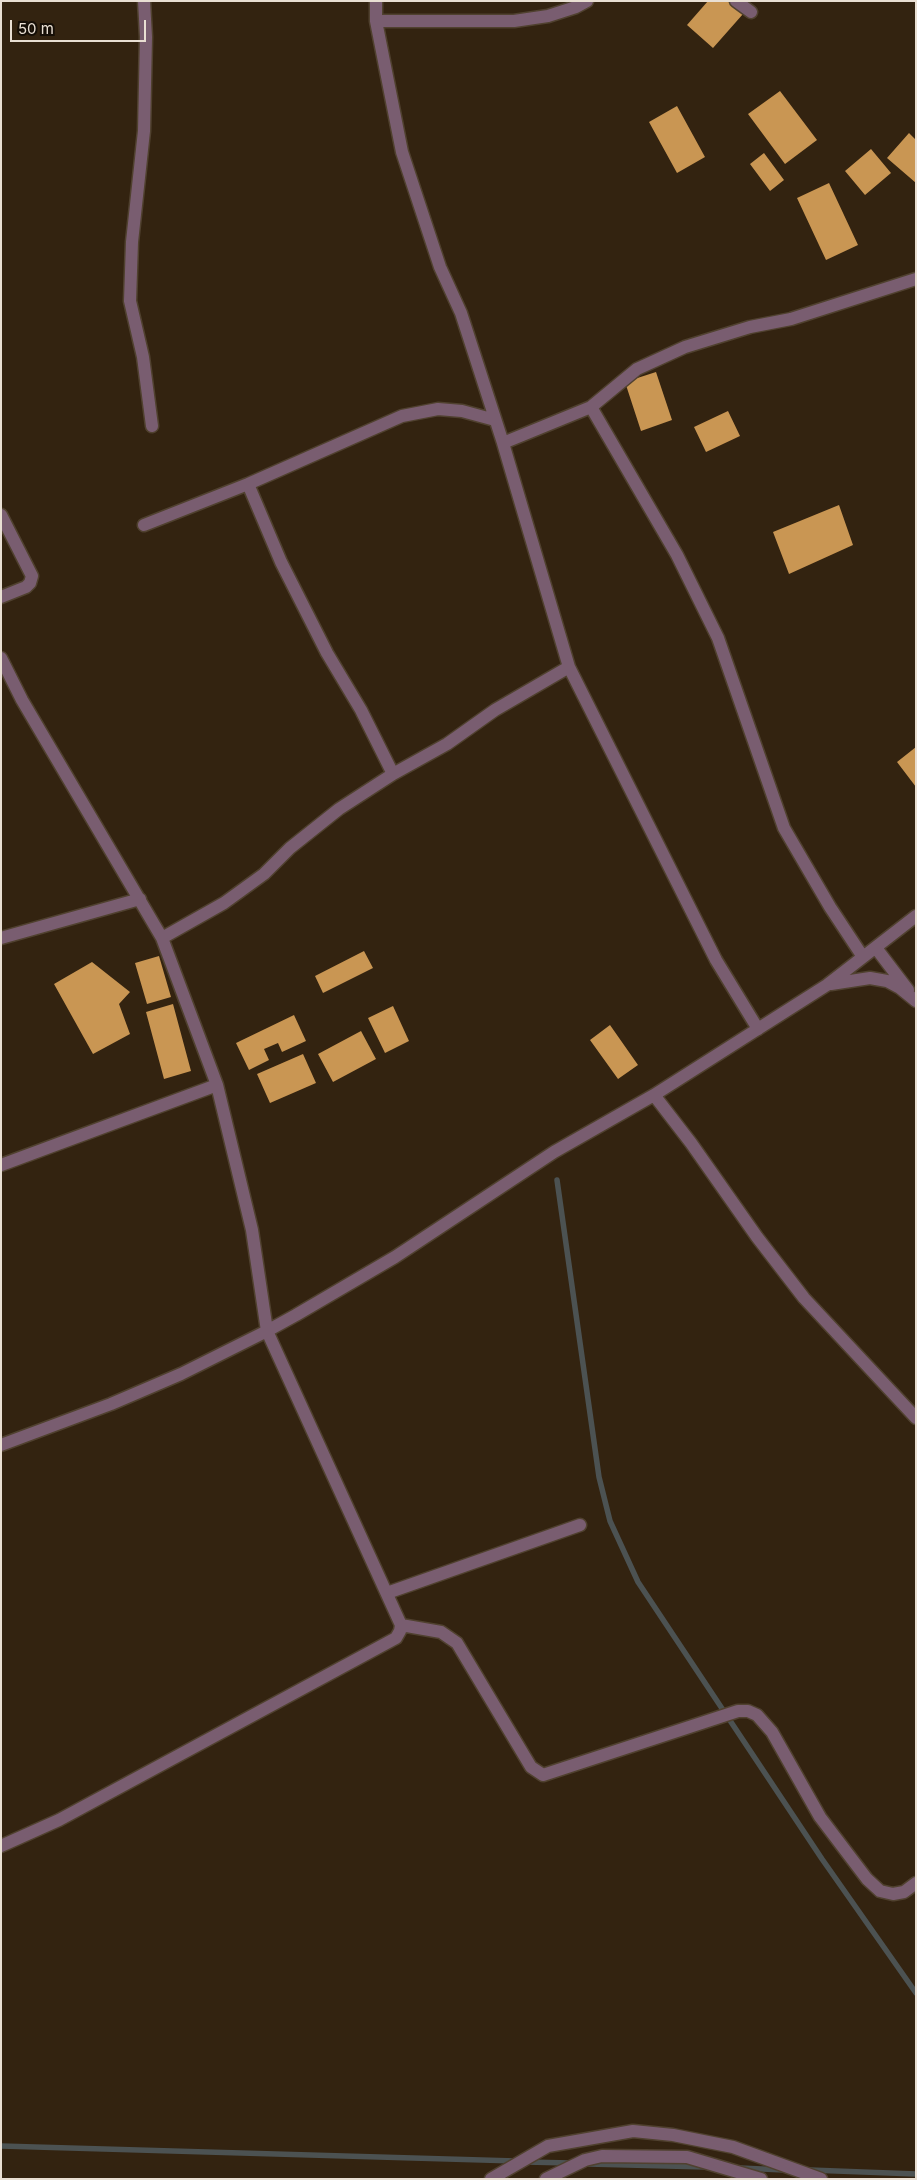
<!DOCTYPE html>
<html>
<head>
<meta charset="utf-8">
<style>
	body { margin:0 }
	#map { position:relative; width:917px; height:2180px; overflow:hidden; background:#332310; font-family:Inter,sans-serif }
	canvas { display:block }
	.frame { position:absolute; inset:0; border:2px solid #e9dfd3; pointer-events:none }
	.scale { position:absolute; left:10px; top:20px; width:136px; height:22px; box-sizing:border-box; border:2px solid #e9dfd3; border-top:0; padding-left:6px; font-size:15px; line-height:18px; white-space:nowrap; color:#e9dfd3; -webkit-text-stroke:4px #150e06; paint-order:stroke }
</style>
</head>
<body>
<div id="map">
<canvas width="917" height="2180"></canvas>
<div class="frame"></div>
<div class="scale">50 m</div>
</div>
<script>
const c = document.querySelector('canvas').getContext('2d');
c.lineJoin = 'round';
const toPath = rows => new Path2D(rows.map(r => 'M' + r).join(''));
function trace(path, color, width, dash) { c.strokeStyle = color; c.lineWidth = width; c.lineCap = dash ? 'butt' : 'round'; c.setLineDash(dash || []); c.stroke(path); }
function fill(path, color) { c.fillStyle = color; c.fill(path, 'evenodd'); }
const stream = toPath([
	[557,1180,599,1477,610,1521,638,1582,822,1859,916,1993],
	[1,2146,516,2161],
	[525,2162,571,2163],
	[588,2164,706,2167],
	[740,2168,784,2170],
	[810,2170,916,2174]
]);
const building = toPath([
	[708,1,729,1,743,14,713,48,687,25],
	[780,91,817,140,785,164,748,114],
	[677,106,705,157,677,173,649,122],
	[909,133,916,140,916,183,887,158],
	[871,149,891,173,865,195,845,171],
	[764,153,784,180,770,191,750,164],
	[829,183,858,245,826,260,797,198],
	[656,372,672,420,641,431,625,382],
	[728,411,740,436,706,452,694,427],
	[839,505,853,545,789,574,773,532],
	[916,747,916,787,897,762],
	[364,951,373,968,323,993,315,976],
	[159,956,171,997,147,1004,135,963],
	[92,962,130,992,119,1004,130,1034,93,1054,54,984],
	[173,1004,191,1071,164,1079,146,1012],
	[393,1006,409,1041,385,1053,368,1018],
	[294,1015,306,1041,282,1052,278,1043,264,1049,269,1060,249,1070,236,1043],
	[610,1025,638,1065,618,1079,590,1040],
	[361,1031,376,1059,333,1082,318,1054],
	[303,1054,316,1083,270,1103,257,1074]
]);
const minor = toPath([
	[144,1,146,37,144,131,132,242,130,301,143,357,152,426],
	[376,1,376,21,402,152,440,267,461,313,503,443,569,667,716,960,758,1029],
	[736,1,751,12],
	[376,21,514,21,548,16,576,7,587,1],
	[591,407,677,555,718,638,784,828,830,907,863,957],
	[503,443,591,407,637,369,685,347,750,327,791,319,916,279],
	[248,484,281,562,327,653,361,710,393,774],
	[1,515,32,576,30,583,26,587,1,597],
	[144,525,248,484,402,416,438,409,462,411,495,420],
	[1,658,22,700,162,938,217,1085,252,1230,267,1331,401,1625,400,1631,396,1638,59,1820,1,1846],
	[1,938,140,899],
	[162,938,224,903,264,874,290,848,339,809,393,774,447,744,495,710,569,667],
	[876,948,908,990],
	[831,984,870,978,887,981,900,988,916,1001],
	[654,1095,691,1143,757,1237,804,1298,916,1418],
	[1,1165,217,1085],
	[1,1445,111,1404,181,1374,267,1331,296,1315,395,1257,554,1152,654,1095,827,985,916,916],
	[387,1593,580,1525],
	[401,1625,441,1632,457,1643,531,1767,543,1775,738,1711,748,1711,757,1715,772,1732,820,1817,867,1879,880,1891,893,1894,904,1892,916,1883],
	[491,2179,548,2146,633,2131,673,2135,733,2147,821,2179],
	[546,2179,585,2160,602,2156,687,2157,761,2179]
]);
trace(stream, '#4c5252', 5.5);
fill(building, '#c99653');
trace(minor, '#50412f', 15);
trace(minor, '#795d70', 12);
</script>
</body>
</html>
